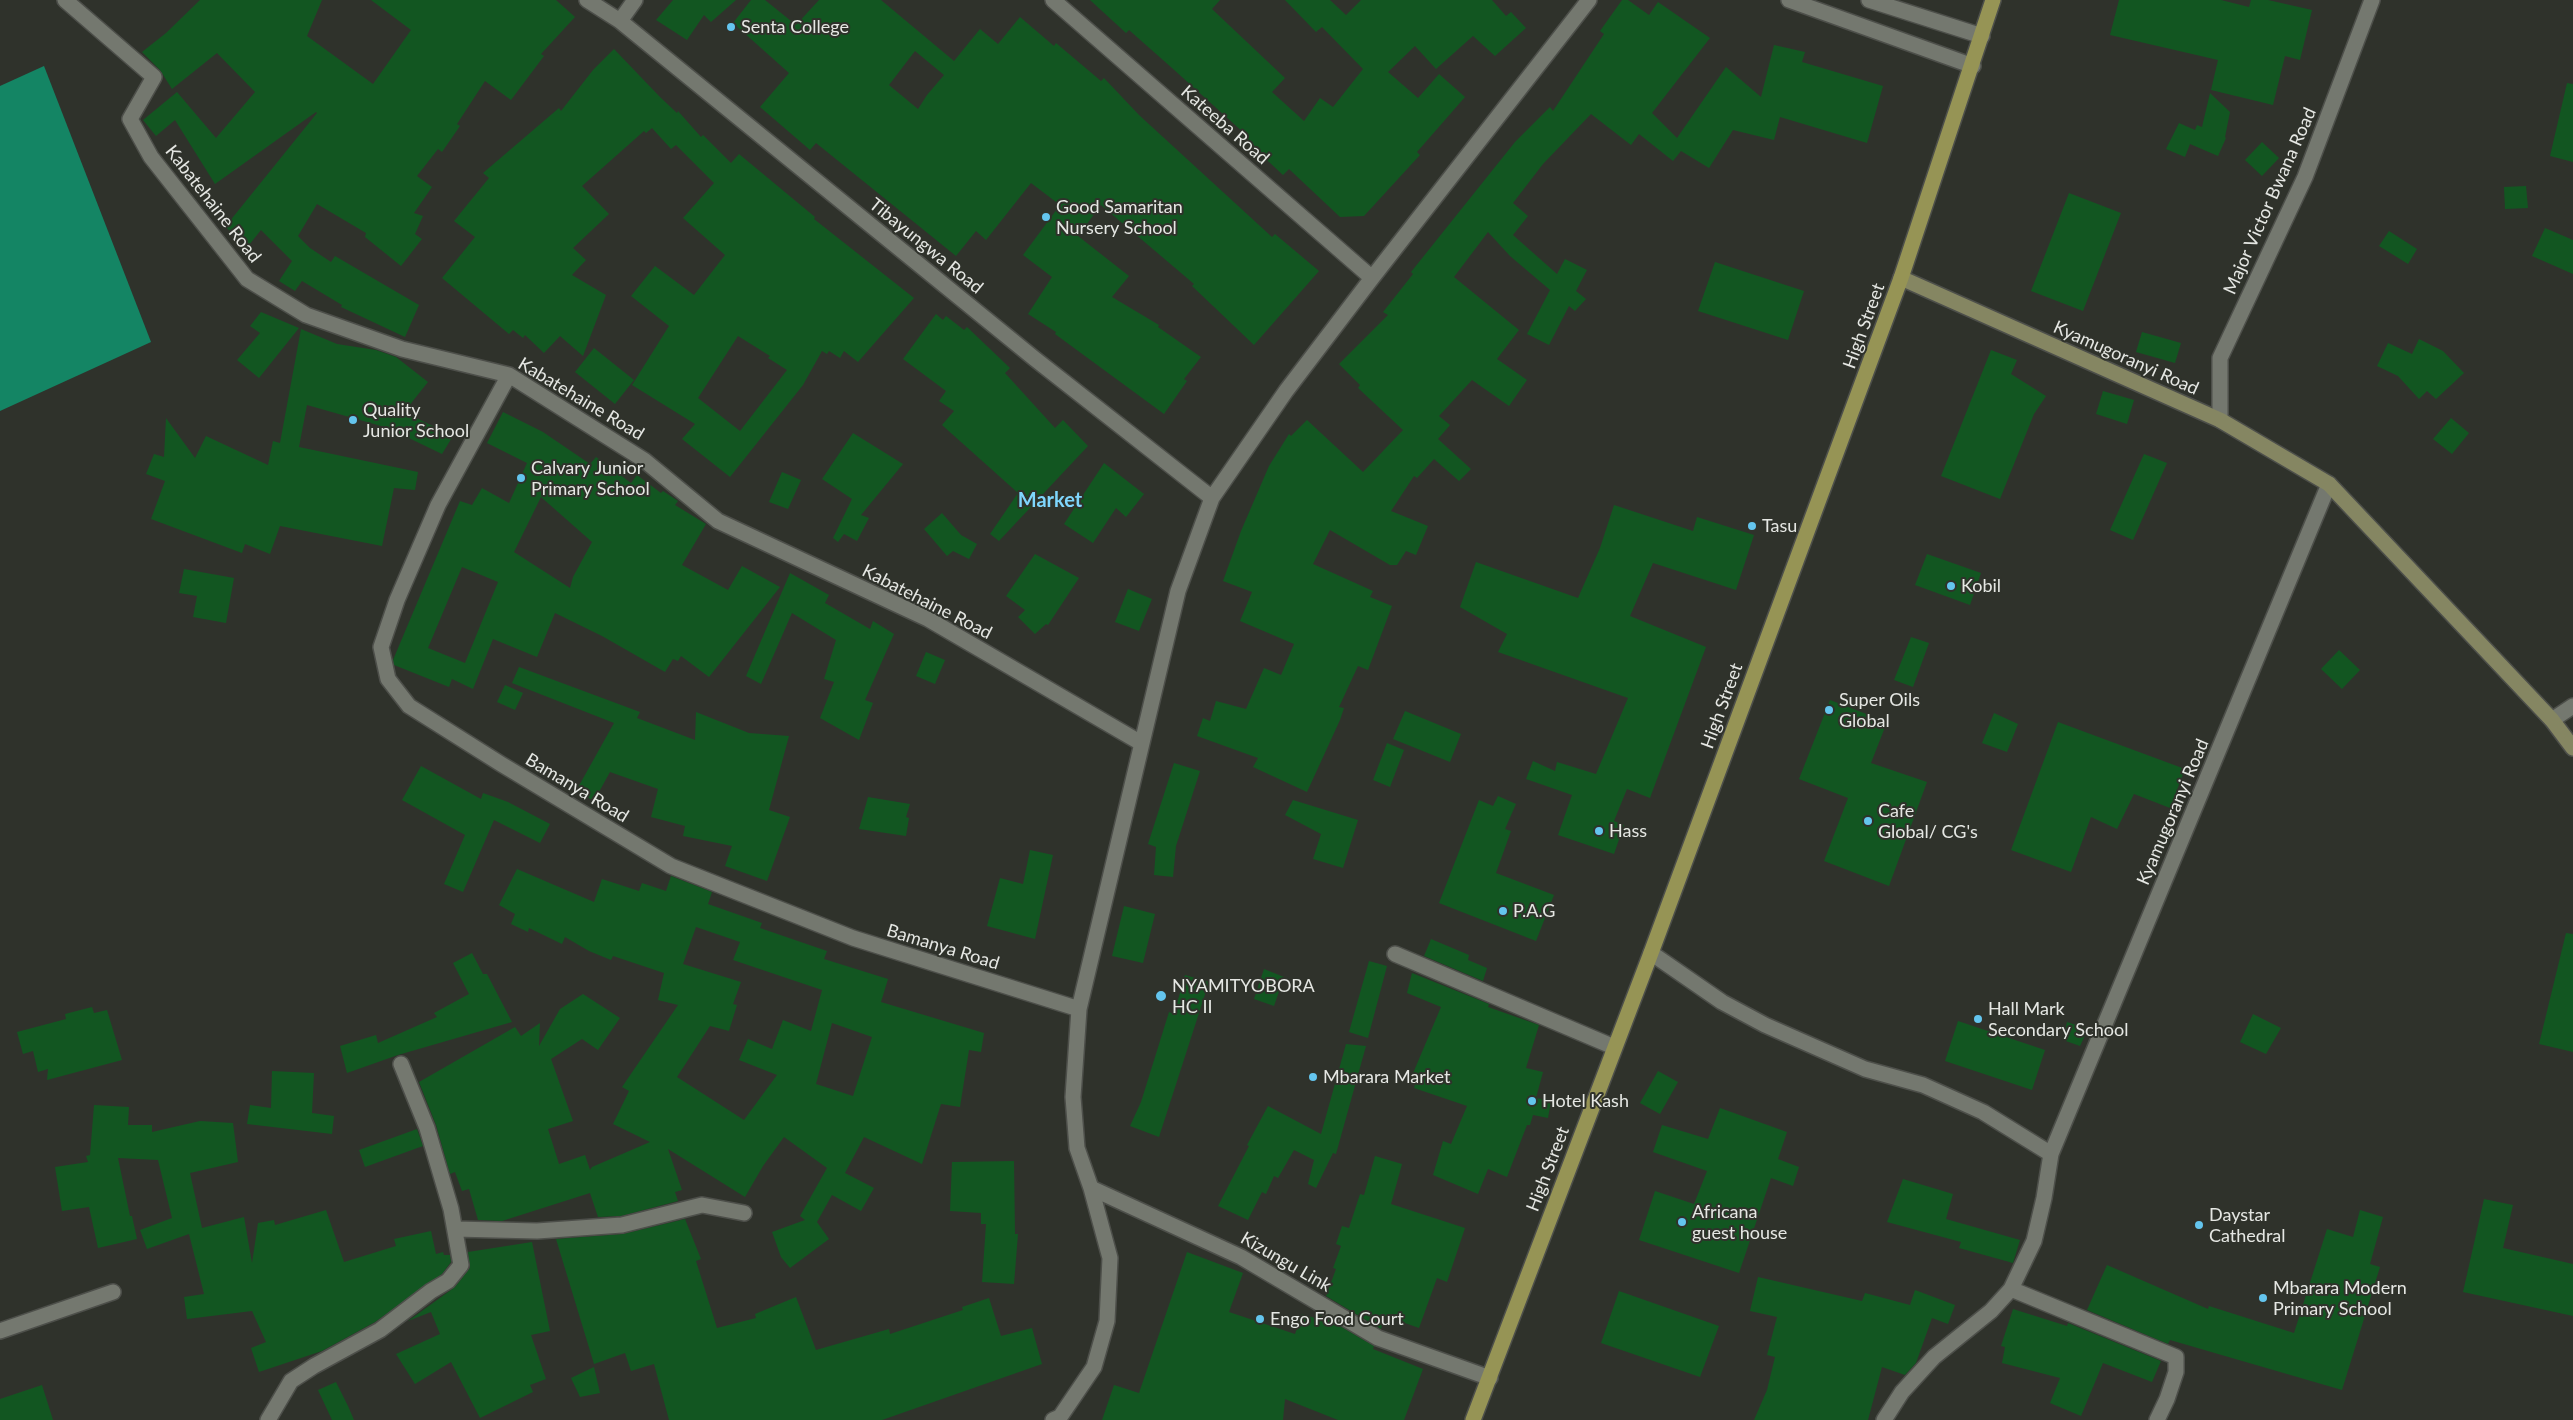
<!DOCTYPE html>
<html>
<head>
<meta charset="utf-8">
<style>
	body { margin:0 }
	canvas { display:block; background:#2f322b }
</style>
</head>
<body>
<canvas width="2573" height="1420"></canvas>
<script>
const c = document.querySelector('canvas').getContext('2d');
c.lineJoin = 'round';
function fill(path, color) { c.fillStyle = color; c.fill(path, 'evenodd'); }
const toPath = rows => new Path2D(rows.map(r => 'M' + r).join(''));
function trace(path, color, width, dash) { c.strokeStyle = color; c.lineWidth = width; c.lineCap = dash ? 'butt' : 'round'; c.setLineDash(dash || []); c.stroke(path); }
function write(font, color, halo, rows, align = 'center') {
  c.font = font + ' Lato,sans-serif'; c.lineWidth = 4; c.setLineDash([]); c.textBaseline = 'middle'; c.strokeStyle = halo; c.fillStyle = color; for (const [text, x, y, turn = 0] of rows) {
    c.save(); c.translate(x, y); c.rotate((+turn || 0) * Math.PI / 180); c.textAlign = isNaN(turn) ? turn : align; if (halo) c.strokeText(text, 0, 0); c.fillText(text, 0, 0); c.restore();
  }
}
const water = toPath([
	[44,66,151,342,0,411,0,86]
]);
const building = toPath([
	[200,0,322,0,307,36,373,84,411,30,371,0,556,0,575,17,541,54,544,56,511,100,485,81,457,124,460,126,442,152,438,149,417,176,432,187,414,213,423,216,415,234,422,239,401,266,365,237,366,233,317,204,298,236,310,248,331,262,335,256,419,305,405,337,341,307,342,305,302,281,295,291,279,281,292,261,261,230,249,245,225,227,317,113,316,112,215,184,175,120,156,136,143,120,177,92,216,138,255,92,217,53,172,89,160,70,142,52,166,33],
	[673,0,736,0,711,22,704,15,687,40,656,20],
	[751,0,765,0,796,25,819,0,881,0,954,61,980,29,998,44,1020,17,1054,46,1056,43,1101,81,1104,78,1139,115,1272,237,1275,234,1319,271,1254,345,1192,286,1194,284,1101,205,1078,236,1129,276,1112,297,1159,325,1158,327,1201,357,1184,379,1187,381,1164,414,1055,334,1056,332,1028,314,1052,277,1023,255,1060,205,1031,183,986,240,976,231,956,256,816,143,810,150,760,107,789,73,733,23],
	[915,51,944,75,927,95,918,109,889,85],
	[1090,0,1220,0,1212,9,1285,78,1272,92,1304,121,1320,98,1333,107,1363,69,1322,27,1316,32,1285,0,1330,0,1346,15,1361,0,1492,0,1506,16,1511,12,1526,28,1495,56,1473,36,1436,69,1415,46,1388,72,1418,98,1439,74,1465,97,1417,152,1420,155,1364,216,1340,217,1289,169,1283,175,1241,136,1244,133,1172,68,1129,30,1126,33],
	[1622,0,1628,0,1649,15,1658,2,1710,38,1652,113,1677,138,1726,67,1761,97,1774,45,1805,52,1802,62,1883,86,1867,143,1780,117,1774,140,1733,130,1709,168,1681,151,1673,161,1639,134,1631,145,1591,114,1543,164,1513,203,1528,216,1513,235,1557,274,1565,259,1587,270,1576,291,1586,299,1575,311,1569,306,1549,345,1527,334,1550,290,1510,256,1488,232,1454,277,1519,330,1497,359,1527,380,1509,406,1472,380,1439,416,1450,425,1438,439,1471,469,1459,481,1434,459,1417,478,1414,476,1391,511,1428,526,1416,555,1406,551,1397,565,1390,565,1330,530,1313,564,1373,591,1370,597,1392,606,1368,670,1358,666,1339,707,1344,708,1340,720,1307,792,1253,767,1258,758,1197,736,1203,718,1210,721,1216,701,1246,709,1264,668,1281,675,1294,644,1240,621,1252,592,1223,581,1241,531,1269,466,1289,434,1291,436,1307,420,1363,472,1403,430,1358,388,1360,385,1339,364,1388,315,1383,312,1413,274,1411,272,1515,142,1550,107,1553,111,1604,34,1600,31],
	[2119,0,2221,0,2249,7,2251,0,2268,0,2312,10,2300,60,2285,56,2273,105,2211,90,2218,60,2110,35],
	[614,49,660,97,677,113,678,111,701,137,703,135,731,163,739,154,815,217,814,219,914,298,858,362,844,351,840,358,829,351,827,354,822,351,803,385,730,477,682,439,695,424,632,385,669,326,631,296,655,266,694,295,725,255,683,218,714,183,676,145,671,149,652,128,646,133,644,131,582,186,609,214,573,248,586,260,572,275,606,295,583,356,560,336,544,353,525,335,523,338,513,330,509,334,442,278,475,237,454,221,489,178,483,173,559,108,561,111,593,70],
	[738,336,770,356,768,358,787,370,740,431,698,398],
	[2567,83,2573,84,2573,162,2550,156],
	[2210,93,2230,112,2225,137,2226,138,2218,156,2190,144,2185,157,2166,149,2179,123,2195,130,2197,125,2202,127],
	[2262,142,2279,158,2262,176,2245,160],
	[2526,186,2528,208,2505,209,2504,187],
	[2069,193,2121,213,2083,311,2031,291],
	[2545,228,2573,240,2573,274,2532,256],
	[2389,231,2417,249,2408,264,2379,246],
	[1715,262,1804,291,1788,340,1698,311],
	[261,312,299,328,259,378,237,360,260,333,250,326],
	[936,314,943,320,946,316,964,330,967,327,1010,368,1005,373,1055,428,1063,420,1088,446,999,541,990,534,1018,493,942,425,954,411,939,401,946,391,903,359],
	[301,329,337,344,376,350,396,357,428,382,404,412,453,436,442,454,388,428,307,405,299,447,418,472,415,490,394,488,382,546,280,526,270,554,245,544,242,553,151,519,165,481,146,474,154,454,164,457,166,418,195,458,206,436,268,465,273,441,280,443],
	[2142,332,2181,343,2175,363,2136,352],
	[2419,339,2443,351,2464,373,2436,399,2427,391,2419,399,2398,376,2377,366,2388,343,2412,354],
	[594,348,634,380,615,404,575,372],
	[1991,350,2017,360,2011,374,2046,396,2034,414,2000,499,1941,476],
	[2103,391,2134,400,2127,424,2096,414],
	[503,412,543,432,590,464,596,457,631,483,637,475,661,493,663,491,678,501,675,505,706,524,682,565,728,590,742,566,780,587,709,677,681,656,678,661,673,659,665,672,602,636,555,613,537,657,493,639,473,689,452,679,449,687,394,665,393,660,460,501,472,505,482,488,509,503,527,463,487,443],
	[541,497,592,542,573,577,570,588,514,552],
	[462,567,498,582,465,663,428,648],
	[2451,418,2469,433,2452,454,2433,439],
	[853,433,903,464,861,515,869,518,857,541,844,534,838,542,833,538,852,499,822,479],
	[2144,454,2167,463,2133,540,2110,530],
	[1104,463,1144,494,1126,517,1116,508,1093,543,1064,524],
	[782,472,801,480,788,509,769,502],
	[1614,505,1693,531,1697,517,1754,535,1736,590,1653,563,1630,616,1706,647,1650,798,1627,789,1614,821,1624,825,1614,854,1558,835,1572,795,1526,779,1533,761,1555,771,1557,762,1596,774,1628,698,1498,652,1507,634,1460,607,1476,562,1578,598,1600,548],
	[942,513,961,535,977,544,969,559,953,551,947,556,924,529],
	[1035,554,1079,578,1048,625,1046,624,1035,634,1018,617,1025,610,1006,596],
	[1927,554,1981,573,1970,605,1915,585],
	[184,569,234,578,226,623,193,617,197,596,179,593],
	[790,573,829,595,825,603,870,629,873,621,894,634,865,700,873,703,859,740,820,718,834,682,824,679,836,640,792,613,761,684,746,676],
	[1128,589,1152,599,1139,631,1115,622],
	[1911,637,1929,643,1913,687,1894,680],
	[2339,650,2360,670,2342,689,2321,669],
	[926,652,945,660,935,684,916,676],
	[519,667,640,712,637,718,695,740,696,712,749,733,789,736,769,810,790,817,767,881,725,866,732,846,683,836,685,826,651,817,658,789,610,772,594,801,576,791,614,723,512,683],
	[505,685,523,693,515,710,497,702],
	[1830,700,1887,722,1871,763,1927,782,1889,886,1824,861,1848,798,1799,779],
	[1405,711,1461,734,1450,762,1393,739],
	[1994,713,2018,724,2007,752,1982,743],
	[2058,722,2185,769,2170,808,2134,794,2117,829,2091,817,2071,872,2011,850],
	[1387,743,1404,750,1390,787,1373,780],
	[1174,763,1200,771,1176,846,1173,877,1154,875,1156,847,1148,844],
	[421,766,481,799,483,793,508,802,550,824,540,843,494,820,463,892,444,884,465,835,402,800],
	[1498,796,1516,804,1505,829,1511,831,1496,873,1554,895,1536,941,1439,903,1479,800,1493,806],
	[868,797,910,804,906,817,909,818,906,836,859,829],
	[1293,800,1358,820,1343,868,1313,859,1321,834,1285,815],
	[1030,850,1053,855,1035,939,987,926,1000,878,1023,884],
	[517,869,594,902,602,879,639,891,642,883,666,891,671,876,712,892,708,904,762,923,760,928,827,951,824,959,888,979,881,1002,984,1033,981,1052,969,1050,960,1107,941,1104,922,1164,864,1137,845,1173,874,1188,861,1211,832,1195,817,1222,829,1239,790,1268,781,1257,772,1232,805,1220,800,1216,827,1168,784,1137,763,1166,745,1197,668,1149,682,1190,675,1192,678,1201,621,1216,598,1217,590,1193,502,1221,478,1220,469,1189,462,1191,455,1172,450,1174,436,1125,419,1082,515,1027,521,1036,540,1023,539,1046,560,1009,583,994,620,1018,598,1050,582,1039,551,1059,573,1121,548,1129,559,1164,585,1155,590,1170,592,1167,650,1142,613,1124,629,1091,622,1087,678,1005,658,1000,664,973,613,956,611,960,589,951,565,937,562,944,529,928,528,932,511,924,515,914,499,905],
	[696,927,740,942,733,960,822,990,811,1031,783,1020,772,1049,748,1039,739,1060,777,1075,744,1120,677,1077,710,1026,729,1031,737,1005,733,1004,741,982,683,964],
	[832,1023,872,1037,853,1096,816,1084],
	[1124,906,1155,914,1143,963,1112,956],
	[2566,933,2573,934,2573,1052,2539,1044],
	[1431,939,1469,955,1468,960,1487,968,1483,981,1424,956],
	[472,953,483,974,487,974,512,1022,398,1055,347,1073,340,1046,376,1035,378,1043,437,1017,434,1013,469,994,453,963],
	[1369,961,1387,966,1368,1038,1349,1032],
	[1264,969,1284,977,1274,1006,1254,999],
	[1412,973,1489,1004,1488,1007,1539,1025,1526,1068,1543,1072,1536,1098,1551,1101,1548,1118,1533,1115,1530,1125,1527,1125,1507,1177,1488,1169,1478,1194,1433,1175,1443,1141,1451,1144,1467,1106,1414,1088,1416,1081,1411,1078,1441,1007,1407,993],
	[1185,975,1209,982,1159,1137,1130,1126,1141,1102,1169,1012,1174,1014],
	[92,1007,94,1013,107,1010,122,1060,47,1080,48,1069,38,1072,33,1051,23,1054,17,1032,66,1019,65,1014],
	[2253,1014,2281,1028,2266,1054,2240,1042],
	[1958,1021,2045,1050,2032,1090,1945,1061],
	[2067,1022,2088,1029,2080,1046,2063,1040],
	[1346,1044,1366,1046,1336,1154,1333,1153,1316,1188,1308,1184,1314,1160,1294,1150,1278,1178,1274,1176,1266,1194,1262,1192,1248,1220,1218,1206,1249,1146,1247,1145,1268,1106,1321,1134],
	[272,1071,314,1073,312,1113,334,1116,332,1134,247,1124,250,1105,271,1108],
	[1658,1071,1678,1082,1660,1114,1640,1103],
	[94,1105,129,1107,128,1125,152,1125,152,1132,200,1121,233,1123,238,1162,190,1173,202,1228,244,1217,252,1263,258,1223,274,1220,275,1225,326,1210,344,1262,396,1246,394,1239,431,1231,436,1254,443,1252,444,1255,450,1255,451,1262,442,1274,375,1322,322,1351,259,1372,251,1348,266,1342,252,1311,187,1319,184,1297,204,1294,189,1234,147,1249,140,1230,172,1218,158,1160,118,1158,130,1216,132,1216,137,1239,98,1248,89,1207,62,1211,55,1167,88,1162,86,1156,90,1155],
	[1720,1108,1787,1132,1778,1159,1799,1167,1793,1186,1771,1178,1739,1273,1639,1240,1655,1191,1694,1204,1707,1171,1653,1152,1662,1125,1708,1139],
	[417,1129,423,1146,365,1167,359,1150],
	[1375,1156,1402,1164,1391,1204,1465,1228,1447,1282,1437,1278,1419,1328,1385,1316,1381,1329,1326,1296,1336,1269,1333,1268,1341,1246,1336,1244,1342,1226,1349,1228,1360,1194,1364,1195],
	[1014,1161,1015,1234,1018,1234,1014,1284,982,1282,986,1224,981,1224,981,1213,950,1211,952,1162],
	[1903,1179,1953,1194,1946,1219,2020,1240,2013,1263,1959,1248,1961,1242,1887,1222],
	[2484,1199,2513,1205,2503,1248,2573,1264,2573,1316,2463,1292],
	[2360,1210,2383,1217,2370,1264,2380,1267,2342,1390,2170,1340,2168,1344,2087,1310,2107,1265,2208,1309,2209,1306,2294,1333,2327,1229,2353,1237],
	[685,1219,701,1259,696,1261,717,1328,756,1318,755,1314,796,1297,816,1350,889,1329,890,1334,963,1310,962,1307,989,1298,1001,1336,1032,1328,1042,1364,882,1420,669,1420,654,1364,631,1371,625,1353,594,1364,556,1239,623,1234],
	[532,1242,550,1331,531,1335,546,1379,530,1385,533,1392,480,1418,451,1362,415,1384,396,1354,440,1334,431,1312,408,1321,455,1287,470,1268,468,1252],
	[1187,1252,1243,1273,1229,1312,1295,1334,1302,1314,1318,1319,1319,1314,1374,1346,1373,1349,1423,1369,1404,1420,1338,1420,1285,1399,1283,1420,1102,1420,1114,1385,1139,1393],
	[1758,1277,1862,1301,1865,1293,1910,1305,1915,1290,1955,1305,1948,1324,1932,1318,1916,1363,1905,1375,1882,1367,1868,1420,1754,1420,1767,1390,1775,1357,1767,1355,1777,1317,1750,1311],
	[1619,1291,1719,1326,1700,1377,1601,1343],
	[2013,1309,2067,1326,2068,1323,2161,1361,2152,1382,2103,1363,2081,1416,2050,1403,2060,1378,2002,1363,2005,1347,2001,1346],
	[594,1367,600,1393,580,1397,571,1378],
	[336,1382,348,1406,354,1420,332,1420,318,1390],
	[42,1385,53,1420,0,1420,0,1399]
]);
const street = toPath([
	[65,0,154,77,130,119,151,157,247,279,306,315,402,349,509,375,644,460,718,521,928,619,1141,743],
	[587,0,620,21,1035,359,1212,498],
	[1053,0,1372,278],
	[1789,0,1973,66],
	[1869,0,1982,36],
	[620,21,635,0],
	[509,375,438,505,397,600,381,647,388,679,409,706,501,764,671,866,853,938,1079,1009],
	[2220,420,2220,358,2305,177,2372,0],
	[2552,720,2573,706],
	[1651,953,1722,1002,1765,1025,1865,1069,1923,1085,1983,1112,2051,1154],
	[1395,954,1614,1047],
	[1091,1188,1241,1257,1378,1338,1490,1378],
	[455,1229,537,1231,622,1225,702,1205,744,1213],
	[2011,1289,2176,1357,2176,1372,2167,1399,2157,1420],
	[0,1331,113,1292],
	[268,1420,291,1381,314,1366,380,1330,431,1291,448,1281,461,1265,451,1209,427,1128,401,1064],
	[1053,1420,1060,1417,1094,1367,1107,1321,1110,1258,1091,1188,1077,1148,1073,1097,1079,1009,1178,591,1212,498,1286,391,1372,278,1589,0],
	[1884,1420,1902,1392,1934,1357,1991,1311,2011,1289,2034,1241,2044,1198,2051,1154,2329,484]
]);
const secondary = toPath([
	[1901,278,2220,420,2329,484,2552,720,2573,748]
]);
const primary = toPath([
	[1473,1420,1651,953,1901,278,1993,0]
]);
const markers = [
	[731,27,5,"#64c5ee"],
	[1046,217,5,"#64c5ee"],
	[353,420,5,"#64c5ee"],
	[521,478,5,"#64c5ee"],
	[1752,526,5,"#64c5ee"],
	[1951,586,5,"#64c5ee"],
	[1829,710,5,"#64c5ee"],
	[1868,821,5,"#64c5ee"],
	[1599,831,5,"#64c5ee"],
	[1503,911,5,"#64c5ee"],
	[1161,996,6,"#64c5ee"],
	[1978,1019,5,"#64c5ee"],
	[1313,1077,5,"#64c5ee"],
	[1532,1101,5,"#64c5ee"],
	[1682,1222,5,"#64c5ee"],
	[2199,1225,5,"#64c5ee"],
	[2263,1298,5,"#64c5ee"],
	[1260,1319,5,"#64c5ee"]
];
const poiNames = [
	["Senta College",741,27],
	["Good Samaritan",1056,207],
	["Nursery School",1056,228],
	["Quality",363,410],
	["Junior School",363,431],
	["Calvary Junior",531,468],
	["Primary School",531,489],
	["Tasu",1762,526],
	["Kobil",1961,586],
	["Super Oils",1839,700],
	["Global",1839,721],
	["Cafe",1878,811],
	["Global/ CG's",1878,832],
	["Hass",1609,831],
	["P.A.G",1513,911],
	["NYAMITYOBORA",1172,986],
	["HC II",1172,1007],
	["Hall Mark",1988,1009],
	["Secondary School",1988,1030],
	["Mbarara Market",1323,1077],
	["Hotel Kash",1542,1101],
	["Africana",1692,1212],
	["guest house",1692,1233],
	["Daystar",2209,1215],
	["Cathedral",2209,1236],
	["Mbarara Modern",2273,1288],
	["Primary School",2273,1309],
	["Engo Food Court",1270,1319]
];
const streetNames = [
	["Kateeba Road",1225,125,41],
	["Major Victor Bwana Road",2270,201,-66],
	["Kabatehaine Road",213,204,52],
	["Tibayungwa Road",926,246,39],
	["High Street",1864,326,-70],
	["Kyamugoranyi Road",2126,358,24],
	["Kabatehaine Road",581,399,31],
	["Kabatehaine Road",927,602,27],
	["High Street",1722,706,-70],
	["Bamanya Road",577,788,31],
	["Kyamugoranyi Road",2173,812,-67],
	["Bamanya Road",943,947,17],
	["High Street",1548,1169,-69],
	["Kizungu Link",1286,1262,30]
];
const quarterNames = [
	["Market",1050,501]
];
fill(water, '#148564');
fill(building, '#125621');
trace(street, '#4d4f4a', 18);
trace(secondary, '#4d4f4a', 18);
trace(primary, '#4d4f4a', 18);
trace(street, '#74786f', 15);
trace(secondary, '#858662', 15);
trace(primary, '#969455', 15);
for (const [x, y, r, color] of markers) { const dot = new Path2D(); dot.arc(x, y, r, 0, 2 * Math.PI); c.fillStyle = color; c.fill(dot); trace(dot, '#2f322b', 2); }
write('18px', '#e5e7e3', '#2f322b', poiNames, 'left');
write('18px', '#e5e7e3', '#2f322b', streetNames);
write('bold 20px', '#7fd6fd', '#2f322b', quarterNames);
</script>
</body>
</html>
